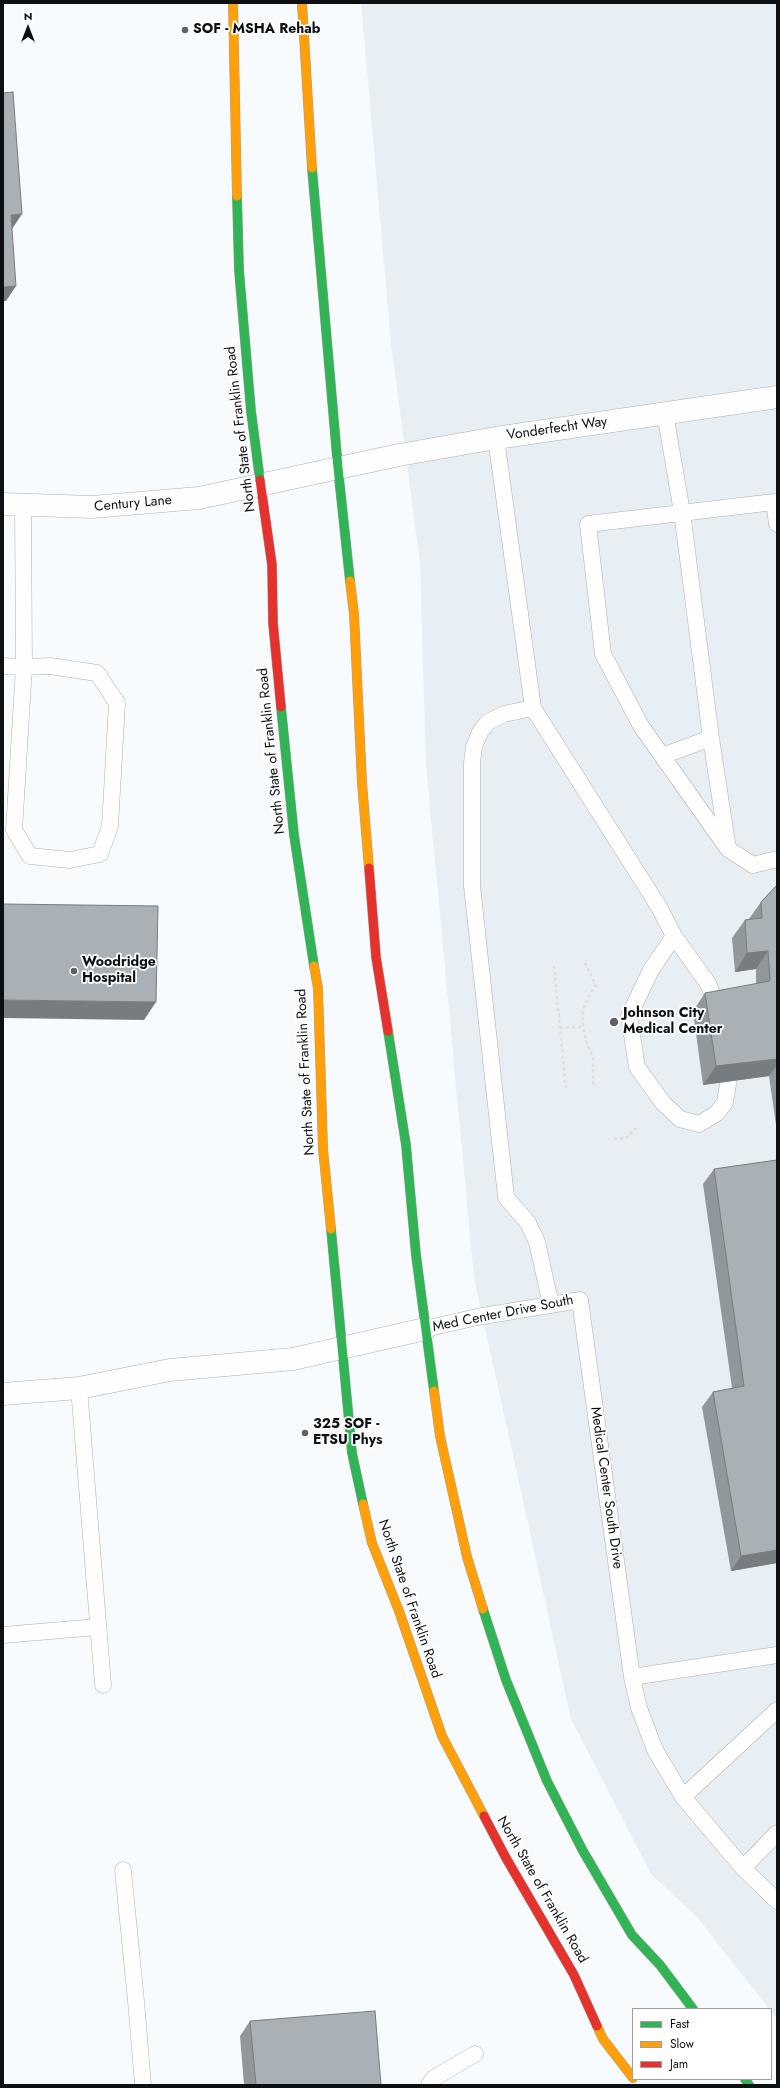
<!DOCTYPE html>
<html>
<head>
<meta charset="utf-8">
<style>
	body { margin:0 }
	#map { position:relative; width:780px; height:2088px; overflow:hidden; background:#f8fbfd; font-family:Jost,sans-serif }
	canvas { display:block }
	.frame { position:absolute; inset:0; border:4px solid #0c1013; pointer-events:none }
	.legend { position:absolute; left:632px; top:2008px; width:140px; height:72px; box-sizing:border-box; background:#fff; border:1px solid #9e9fa1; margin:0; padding:5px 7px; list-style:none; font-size:12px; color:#0c1013 }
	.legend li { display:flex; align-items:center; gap:8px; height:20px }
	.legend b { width:20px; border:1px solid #9e9fa1 }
	.north { position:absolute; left:8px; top:8px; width:40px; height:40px; -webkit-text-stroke:3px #fff; paint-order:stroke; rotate:0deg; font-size:11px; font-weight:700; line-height:16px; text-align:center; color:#0c1013 }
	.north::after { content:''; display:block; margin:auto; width:14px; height:18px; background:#0c1013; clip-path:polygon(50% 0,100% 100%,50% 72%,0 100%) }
</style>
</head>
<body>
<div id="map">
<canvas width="780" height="2088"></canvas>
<div class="frame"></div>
<ul class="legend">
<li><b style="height:5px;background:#30b455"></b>Fast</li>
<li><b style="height:5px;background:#ff9f0a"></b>Slow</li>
<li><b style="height:5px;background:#e5322d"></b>Jam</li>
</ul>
<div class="north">N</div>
</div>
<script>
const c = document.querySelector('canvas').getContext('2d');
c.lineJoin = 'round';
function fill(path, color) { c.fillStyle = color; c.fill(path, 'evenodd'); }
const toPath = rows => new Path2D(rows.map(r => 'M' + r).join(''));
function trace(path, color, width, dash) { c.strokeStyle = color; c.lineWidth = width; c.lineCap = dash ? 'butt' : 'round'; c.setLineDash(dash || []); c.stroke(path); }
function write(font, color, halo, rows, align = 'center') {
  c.font = font + ' Jost,sans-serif'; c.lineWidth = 3.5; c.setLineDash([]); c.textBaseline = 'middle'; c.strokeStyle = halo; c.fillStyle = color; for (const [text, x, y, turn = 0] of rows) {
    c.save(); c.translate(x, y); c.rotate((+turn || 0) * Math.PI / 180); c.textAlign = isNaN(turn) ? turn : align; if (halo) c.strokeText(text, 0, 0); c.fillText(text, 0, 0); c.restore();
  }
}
const built = toPath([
	[361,3,777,3,777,2019,697,1917,651,1874,571,1719,474,1278,426,765,420,564,391,343]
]);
const path = toPath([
	[585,963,596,985,588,998,583,1011,583,1027,587,1044,593,1057,593,1087],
	[554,966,566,1090],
	[560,1028,583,1027],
	[614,1139,626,1138,636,1128]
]);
const lane = toPath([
	[665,413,682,512,711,738],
	[496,438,533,708,659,907,674,936,651,970,629,1016,637,1067,663,1103,680,1119,699,1124,717,1113,725,1102,728,1084,727,1060],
	[3,666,24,667,14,830,30,856,70,860,100,854,110,826,117,703,97,673,50,666,24,667,23,506],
	[533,708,504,714,488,722,480,732,474,747,472,763,472,886,506,1197,528,1223,537,1242,551,1305],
	[662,756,711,738,728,849,753,865,777,859],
	[728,849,641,726,603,654,588,524,774,502,777,524],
	[674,936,709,985,718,1012],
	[425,1329,477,1317,580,1300,632,1677],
	[79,1388,103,1685],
	[3,1635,98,1627],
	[777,1655,632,1677,639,1708,655,1750,683,1797,743,1868,777,1901],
	[683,1797,777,1710],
	[743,1868,777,1833],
	[123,1870,136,2001,143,2085],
	[429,2085,434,2078,475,2054]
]);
const street = toPath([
	[3,504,92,507,199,498,399,455,496,438,777,397],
	[3,1394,79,1388,170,1370,293,1359,425,1329]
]);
const fast = toPath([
	[312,168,338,468,350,581],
	[237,196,239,270,251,411,260,480],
	[281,707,294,835,314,966],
	[388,1031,406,1145,416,1255,434,1391],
	[331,1229,352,1453,363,1504],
	[483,1609,506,1680,547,1781,583,1851,632,1935,660,1965,693,2009],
	[745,2079,749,2085]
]);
const slow = toPath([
	[233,3,237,196],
	[302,3,312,168],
	[350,581,354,614,362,783,369,868],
	[314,966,318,988,323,1149,331,1229],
	[434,1391,440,1436,467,1557,483,1609],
	[363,1504,372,1543,399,1611,442,1736,484,1816],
	[597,2026,603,2039,633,2078]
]);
const jam = toPath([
	[260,480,272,565,273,623,281,707],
	[369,868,376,957,388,1031],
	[484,1816,506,1858,574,1975,597,2026]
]);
const wall = toPath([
	[777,885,777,1132,769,1076,703,1085,693,1011,705,993,756,984,756,969,735,972,732,938,745,920,749,919,761,902],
	[777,1160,777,1563,731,1571,702,1407,713,1392,732,1388,703,1184,714,1169],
	[250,2021,381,2085,244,2085,240,2036]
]);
const shadedWall = toPath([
	[22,214,12,229,11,215],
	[16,286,6,301,3,301,3,287],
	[768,951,756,969,735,972,747,953],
	[3,1000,156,1002,144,1020,3,1018],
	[777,1059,777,1065,769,1076,703,1085,716,1066],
	[777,1550,777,1563,731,1571,741,1556]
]);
const building = toPath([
	[13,92,22,214,11,215,16,286,3,287,3,93,13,92],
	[777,885,777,1059,716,1066,705,993,770,981,768,951,747,953,745,920,762,918,761,902,777,885],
	[3,904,158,906,156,1002,3,1000,3,904],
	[777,1160,777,1550,741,1556,713,1392,744,1386,714,1169,777,1160],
	[375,2011,381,2085,256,2085,250,2021,375,2011]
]);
const markers = [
	[185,30,4,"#5f6265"],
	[74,971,4,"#5f6265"],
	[614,1022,5,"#5f6265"],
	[305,1433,4,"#5f6265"]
];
const poiNames = [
	["SOF - MSHA Rehab",193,30],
	["Woodridge",82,963],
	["Hospital",82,979],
	["Johnson City",623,1014],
	["Medical Center",623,1030],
	["325 SOF -",313,1425],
	["ETSU Phys",313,1441]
];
const streetNames = [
	["North State of Franklin Road",241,429,-97],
	["Vonderfecht Way",557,429,-8],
	["Century Lane",133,504,-5],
	["North State of Franklin Road",272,751,-96],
	["North State of Franklin Road",306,1072,-93],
	["Med Center Drive South",503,1314,-11],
	["Medical Center South Drive",606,1488,82],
	["North State of Franklin Road",409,1599,71],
	["North State of Franklin Road",542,1890,60]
];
fill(built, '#e7eff4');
trace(lane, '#abaeb0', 17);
trace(street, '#abaeb0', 23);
trace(fast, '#a7a096', 10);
trace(slow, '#a7a096', 10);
trace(jam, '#a7a096', 10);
trace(path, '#ddddde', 2.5, [3, 3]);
trace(lane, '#fefeff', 16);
trace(street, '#fefeff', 22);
trace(fast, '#30b455', 9);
trace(slow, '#ff9f0a', 9);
trace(jam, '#e5322d', 9);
fill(wall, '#91989d');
fill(shadedWall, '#767c7f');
fill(building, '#a9b1b6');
trace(building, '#767c7f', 1);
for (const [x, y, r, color] of markers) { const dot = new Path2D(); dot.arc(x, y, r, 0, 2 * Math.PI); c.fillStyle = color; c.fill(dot); trace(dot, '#fff', 1.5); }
write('bold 14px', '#0c1013', '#fff', poiNames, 'left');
write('14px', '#0c1013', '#fff', streetNames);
</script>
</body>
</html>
